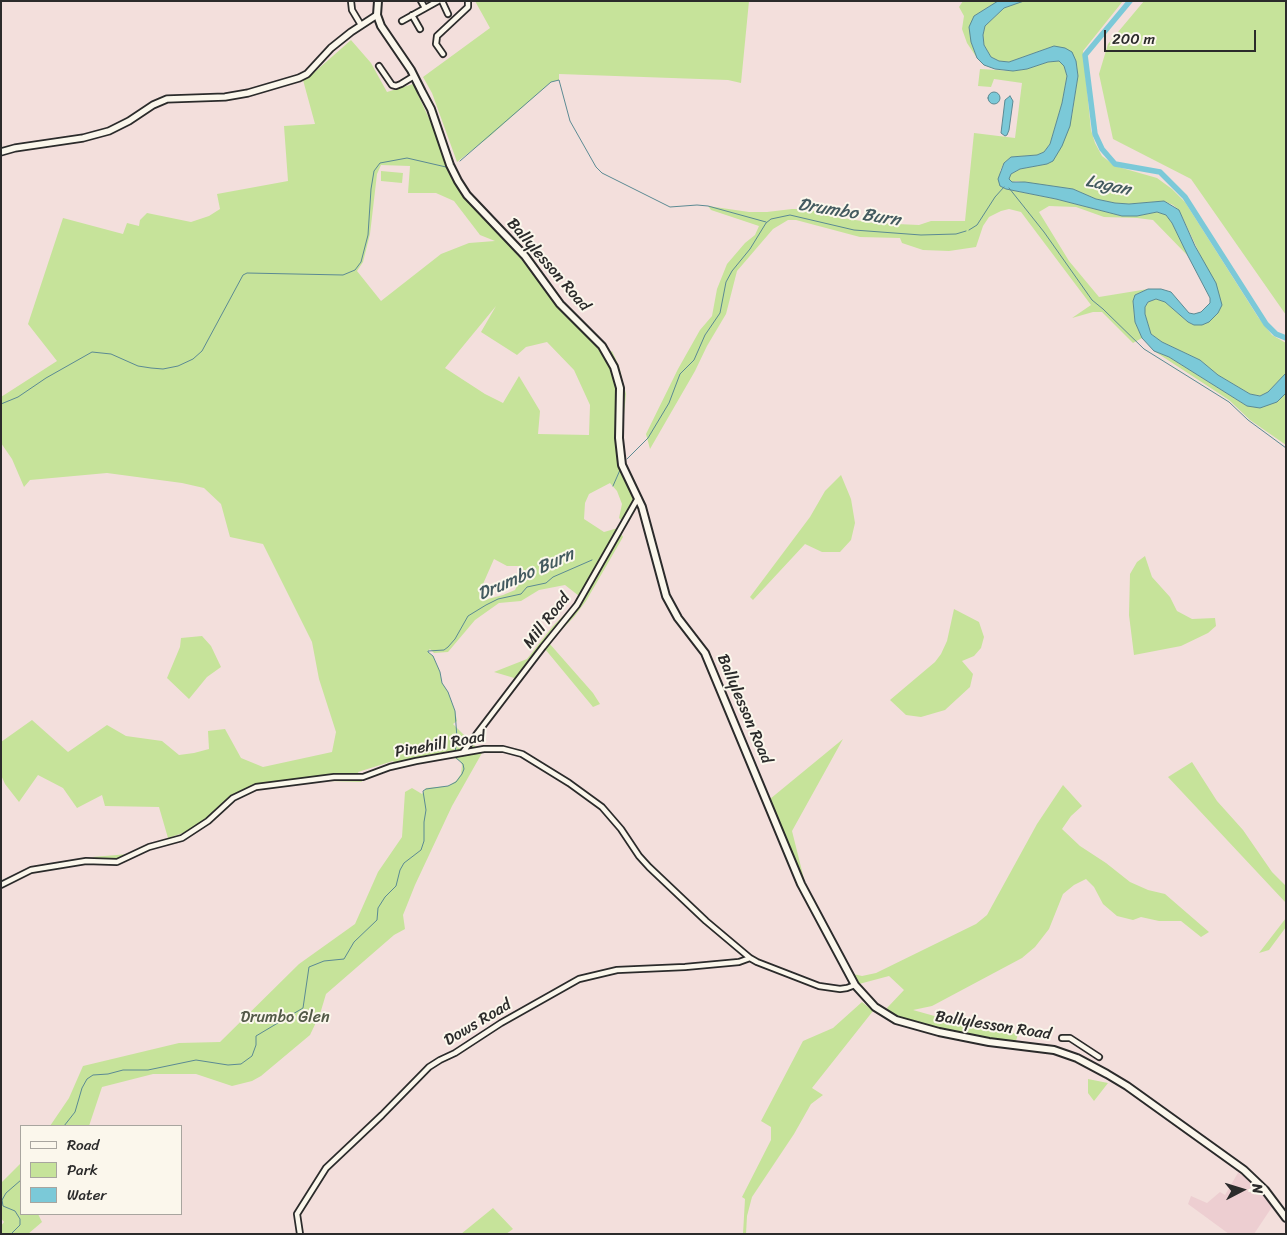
<!DOCTYPE html>
<html>
<head>
<meta charset="utf-8">
<style>
	body { margin:0 }
	#map { position:relative; width:1287px; height:1235px; overflow:hidden; background:#f3dfdc; font-family:Sriracha,sans-serif }
	canvas { display:block }
	.frame { position:absolute; inset:0; border:2px solid #2b2b2b; pointer-events:none }
	.legend { position:absolute; left:20px; top:1125px; width:162px; height:90px; box-sizing:border-box; background:#fbf7ec; border:1px solid #a8a59f; margin:0; padding:6px 9px; list-style:none; font-size:15px; color:#2b2b2b }
	.legend li { display:flex; align-items:center; gap:10px; height:25px }
	.legend b { width:25px; border:1px solid #a8a59f }
	.north { position:absolute; left:1217px; top:1165px; width:50px; height:50px; -webkit-text-stroke:4px #fbf7ec; paint-order:stroke; rotate:85deg; font-size:14px; font-weight:700; line-height:20px; text-align:center; color:#2b2b2b }
	.north::after { content:''; display:block; margin:auto; width:18px; height:22px; background:#2b2b2b; clip-path:polygon(50% 0,100% 100%,50% 72%,0 100%) }
	.scale { position:absolute; left:1104px; top:30px; width:152px; height:22px; box-sizing:border-box; border:2px solid #2b2b2b; border-top:0; padding-left:6px; font-size:15px; line-height:18px; white-space:nowrap; color:#2b2b2b; -webkit-text-stroke:4px #fbf7ec; paint-order:stroke }
</style>
</head>
<body>
<div id="map">
<canvas width="1287" height="1235"></canvas>
<div class="frame"></div>
<ul class="legend">
<li><b style="height:6px;background:#fbf7ec"></b>Road</li>
<li><b style="height:14px;background:#c6e39a"></b>Park</li>
<li><b style="height:14px;background:#7bc9d8"></b>Water</li>
</ul>
<div class="north">N</div>
<div class="scale">200 m</div>
</div>
<script>
const c = document.querySelector('canvas').getContext('2d');
c.lineJoin = 'round';
function fill(path, color) { c.fillStyle = color; c.fill(path, 'evenodd'); }
const toPath = rows => new Path2D(rows.map(r => 'M' + r).join(''));
function trace(path, color, width, dash) { c.strokeStyle = color; c.lineWidth = width; c.lineCap = dash ? 'butt' : 'round'; c.setLineDash(dash || []); c.stroke(path); }
function write(font, color, halo, rows, align = 'center') {
  c.font = font + ' Sriracha,sans-serif'; c.lineWidth = 4; c.setLineDash([]); c.textBaseline = 'middle'; c.strokeStyle = halo; c.fillStyle = color; for (const [text, x, y, turn = 0] of rows) {
    c.save(); c.translate(x, y); c.rotate((+turn || 0) * Math.PI / 180); c.textAlign = isNaN(turn) ? turn : align; if (halo) c.strokeText(text, 0, 0); c.fillText(text, 0, 0); c.restore();
  }
}
const built = toPath([
	[1239,1171,1254,1183,1272,1207,1254,1234,1229,1234,1188,1204,1191,1196,1207,1203,1220,1192,1225,1195]
]);
const green = toPath([
	[475,1,749,1,741,83,728,80,559,74,559,80,551,82,489,137,457,162,432,93,423,77,490,28],
	[963,1,998,1,974,16,971,42,977,58,967,43,962,29,964,16,959,7],
	[1024,1,1123,1,1083,51,1091,130,1095,143,1102,156,1115,166,1157,178,1172,189,1185,202,1258,317,1272,335,1286,343,1286,373,1268,392,1260,396,1250,394,1218,375,1200,360,1162,342,1151,334,1145,314,1145,307,1148,302,1156,299,1165,302,1188,322,1194,325,1202,325,1218,313,1204,263,1179,210,1173,205,1164,201,1129,204,1115,203,1096,199,1073,189,1016,181,1012,182,1009,179,1011,174,1020,169,1047,164,1072,115,1078,76,1076,62,1054,46,1009,62,999,61,991,57,984,45,983,35,985,26,1004,8],
	[1144,1,1286,1,1286,315,1191,179,1113,139,1099,74,1108,44],
	[351,40,371,63,387,92,413,84,433,127,449,174,461,193,521,259,564,315,591,339,604,357,612,351,619,366,626,394,623,424,623,451,629,474,637,487,635,499,622,521,619,518,622,504,617,491,610,483,589,494,585,503,584,519,604,532,618,528,623,537,586,601,574,617,549,643,593,693,600,704,593,707,545,649,521,680,494,672,527,659,553,626,574,605,579,596,565,585,539,590,521,601,499,603,475,620,448,652,434,653,430,649,428,651,428,652,433,656,440,672,442,683,448,692,455,711,457,721,453,724,482,753,452,806,415,885,403,915,405,929,394,935,326,994,320,1014,310,1035,261,1076,252,1081,232,1086,196,1074,153,1074,102,1087,89,1126,50,1126,69,1098,83,1066,179,1043,220,1042,299,964,355,924,378,872,402,837,405,792,412,788,422,794,426,788,448,786,456,781,461,774,462,765,460,761,452,757,396,767,393,761,358,772,362,782,327,781,257,789,244,794,241,791,223,802,208,819,186,832,168,838,159,807,105,806,102,795,77,808,63,788,38,775,19,802,5,784,1,775,1,742,32,720,68,752,107,725,126,736,162,741,179,755,194,753,209,749,208,731,225,729,241,758,263,767,332,752,336,732,319,679,312,642,263,544,230,537,221,504,204,488,182,483,107,473,30,480,24,487,12,459,1,443,1,397,57,361,28,324,63,218,123,234,127,223,139,226,140,220,147,213,191,222,209,216,220,209,217,194,288,181,284,126,315,124,303,80,309,77],
	[381,165,410,166,408,193,436,193,454,201,480,235,495,241,469,243,441,254,381,301,357,271,363,262,370,234,377,174],
	[496,306,481,332,517,355,526,347,547,342,574,370,590,405,589,435,538,434,540,411,519,376,503,403,485,394,445,368],
	[494,559,507,566,518,566,522,568,523,574,515,590,503,595,484,600,483,584],
	[1059,61,1064,66,1067,76,1062,103,1050,144,1044,152,1037,155,1011,157,1004,163,1000,171,1000,186,1006,189,1056,199,1122,216,1137,216,1157,212,1166,215,1172,223,1188,256,1153,220,1137,218,1104,217,1076,207,1049,206,1039,212,1069,261,1099,297,1148,289,1135,295,1133,301,1135,322,1142,338,1133,343,1102,312,1093,312,1072,318,1091,305,1021,212,1009,209,1001,211,989,217,983,226,976,247,949,251,923,250,902,243,900,238,860,237,796,220,788,220,773,229,737,271,726,314,707,346,695,371,650,449,646,434,678,369,700,330,712,316,717,289,727,264,745,243,755,235,759,226,711,210,708,206,749,212,767,212,792,209,808,209,830,216,874,223,919,225,931,221,965,221,974,133,1015,138,1022,83,994,79,991,87,978,86,980,69,1013,71,1027,69,1048,62],
	[381,171,403,173,402,183,381,181],
	[1154,351,1169,357,1247,406,1277,402,1286,393,1286,445,1250,420,1229,400],
	[841,475,851,499,855,523,851,540,840,552,822,552,805,544,753,600,750,597,810,517,825,491],
	[1145,556,1152,577,1170,597,1177,611,1192,619,1215,618,1216,626,1208,633,1181,646,1134,655,1129,615,1130,574,1137,562],
	[954,609,979,622,984,637,981,648,974,656,962,661,973,674,970,687,945,710,921,717,906,715,890,700,935,662,941,654,947,641],
	[202,636,211,646,221,667,207,677,189,699,167,678,180,647,181,638],
	[843,739,792,831,805,883,770,799],
	[1192,762,1217,801,1243,830,1272,872,1286,886,1286,903,1168,777],
	[1063,785,1082,806,1071,816,1062,829,1080,846,1106,863,1130,882,1148,890,1165,894,1209,932,1201,937,1181,921,1159,921,1141,917,1133,920,1117,916,1103,904,1094,887,1086,879,1074,885,1063,894,1049,929,1035,947,1022,958,932,1006,913,1010,963,1024,1018,1034,1016,1041,969,1036,913,1023,889,1013,887,1008,904,990,889,976,859,984,853,974,862,976,876,973,976,924,987,915,1037,824],
	[129,854,116,860,104,860,92,857],
	[1286,918,1286,927,1269,950,1259,953],
	[862,1002,873,1011,812,1088,823,1095,811,1104,794,1134,752,1197,747,1216,746,1234,743,1234,745,1199,742,1197,771,1140,771,1127,761,1121,803,1041,833,1028],
	[1088,1079,1108,1083,1094,1101,1088,1093],
	[21,1163,21,1214,38,1214,42,1222,28,1234,1,1234,1,1226,4,1222,1,1218,1,1183],
	[493,1208,513,1229,506,1234,461,1234]
]);
const water = toPath([
	[998,1,1024,1,1004,8,985,26,983,35,984,45,991,57,999,61,1009,62,1054,46,1065,48,1072,52,1076,61,1078,76,1070,126,1062,146,1053,161,1047,164,1020,169,1011,174,1009,179,1012,182,1025,182,1073,189,1096,199,1115,203,1129,204,1164,201,1179,210,1195,246,1216,283,1222,305,1218,313,1209,322,1202,325,1194,325,1188,322,1165,302,1156,299,1148,302,1145,307,1145,314,1151,334,1162,342,1200,360,1218,375,1250,394,1260,396,1268,392,1286,373,1286,393,1277,402,1260,408,1247,406,1169,357,1154,351,1142,338,1135,322,1133,301,1135,295,1148,289,1161,289,1171,292,1189,313,1194,314,1201,312,1210,303,1210,298,1188,256,1172,223,1166,215,1157,212,1137,216,1122,216,1056,199,1006,189,1000,186,998,179,1004,163,1011,157,1037,155,1044,152,1050,144,1062,103,1067,76,1064,66,1059,61,1048,62,1027,69,1013,71,995,69,984,65,977,58,971,42,969,27,974,16,998,1],
	'988 98a6 6 0 1 1 12 0a6 6 0 1 1-12 0Z',
	[1010,96,1013,101,1009,130,1007,135,1005,136,1001,133,1005,100,1010,96]
]);
const stream = toPath([
	[460,161,551,82,559,80,570,121,596,167,602,173,670,207,697,205,708,206,766,222],
	[1009,188,1044,232,1092,300,1103,309,1144,349,1229,402,1248,420,1286,448],
	[969,230,977,225,995,197,1004,187],
	[1,404,18,397,46,378,92,352,111,354,138,366,151,368,163,369,178,366,193,359,202,351,243,275,247,273,343,275,355,270,361,262,368,235,371,189,374,171,380,163,407,158,446,167],
	[627,459,648,438,669,403,680,374,694,360,705,335,720,313,726,282,732,271,750,249,766,223,771,219,790,215,854,230,921,235,956,234,966,231],
	[613,486,620,470],
	[455,753,457,738,455,711,448,692,442,683,440,672,433,656,428,652,428,651,444,650,448,647,455,639,468,616,486,605,498,599,521,594,527,587,546,583,553,577,592,560],
	[64,1126,75,1112,82,1088,87,1079,93,1075,108,1074,123,1070,148,1070,196,1060,228,1065,241,1064,252,1056,256,1045,256,1036,303,1008,309,967,324,961,344,959,354,942,377,920,378,908,385,897,396,886,400,870,404,863,421,850,424,841,424,822,426,810,423,791,426,789,448,786,456,782,462,774,464,769,463,764,455,757],
	[11,1234,20,1225,20,1219,15,1211,3,1206,2,1200,6,1193,21,1180]
]);
const canal = toPath([
	[1130,1,1085,55,1095,134,1102,149,1115,164,1160,172,1185,197,1266,324,1276,334,1286,338]
]);
const minor = toPath([
	[351,1,352,10,361,25],
	[421,1,425,8],
	[442,1,448,14],
	[412,15,420,29],
	[402,21,438,1],
	[443,54,436,44,437,36,468,7,468,1],
	[379,66,392,85,396,86,401,84,414,76],
	[463,752,543,647,577,605,638,498],
	[1,885,31,870,86,861,117,862,149,847,182,838,208,821,233,798,256,787,334,777,363,777,390,767,416,761,484,749,503,749,522,754,569,783,602,807,621,829,639,856,649,867,706,921,750,958,757,962,819,986,840,989,847,988,855,985],
	[1062,1038,1070,1038,1099,1057],
	[300,1234,297,1214,326,1168,382,1115,429,1067,440,1060,455,1053,501,1023,579,979,617,970,685,967,739,962,750,958]
]);
const tertiary = toPath([
	[1,152,15,148,83,138,109,131,129,121,153,105,167,99,225,97,248,93,299,78,307,74,331,48,351,32,377,15]
]);
const secondary = toPath([
	[378,1,377,15,381,26,411,70,422,92,431,109,450,165,458,181,467,195,525,256,560,304,602,346,614,367,620,388,619,438,622,465,642,507,666,596,678,618,705,653,801,884,855,985,875,1007,896,1020,939,1032,989,1042,1054,1050,1077,1058,1107,1074,1127,1086,1244,1170,1265,1190,1286,1218]
]);
const streetNames = [
	["Ballylesson Road",548,265,49],
	["Mill Road",547,621,-52],
	["Ballylesson Road",744,709,67],
	["Pinehill Road",440,745,-10],
	["Dows Road",478,1023,-31],
	["Ballylesson Road",993,1026,9]
];
const parkNames = [
	["Drumbo Glen",285,1018]
];
const waterNames = [
	["Lagan",1108,186,12],
	["Drumbo Burn",849,213,9],
	["Drumbo Burn",526,575,-24]
];
fill(built, '#edced1');
fill(green, '#c6e39a');
fill(water, '#7bc9d8');
trace(water, '#5b8a93', 1);
trace(stream, '#5b8a93', 1);
trace(canal, '#7bc9d8', 5.5);
trace(minor, '#2b2b2b', 8);
trace(tertiary, '#2b2b2b', 9);
trace(secondary, '#2b2b2b', 10);
trace(minor, '#fbf7ec', 4.5);
trace(tertiary, '#fbf7ec', 5.5);
trace(secondary, '#fbf7ec', 6);
write('16px', '#2b2b2b', '#fbf7ec', streetNames);
write('16px', '#525947', '#fbf7ec', parkNames);
write('italic 18px', '#435a5f', '#fbf7ec', waterNames);
</script>
</body>
</html>
